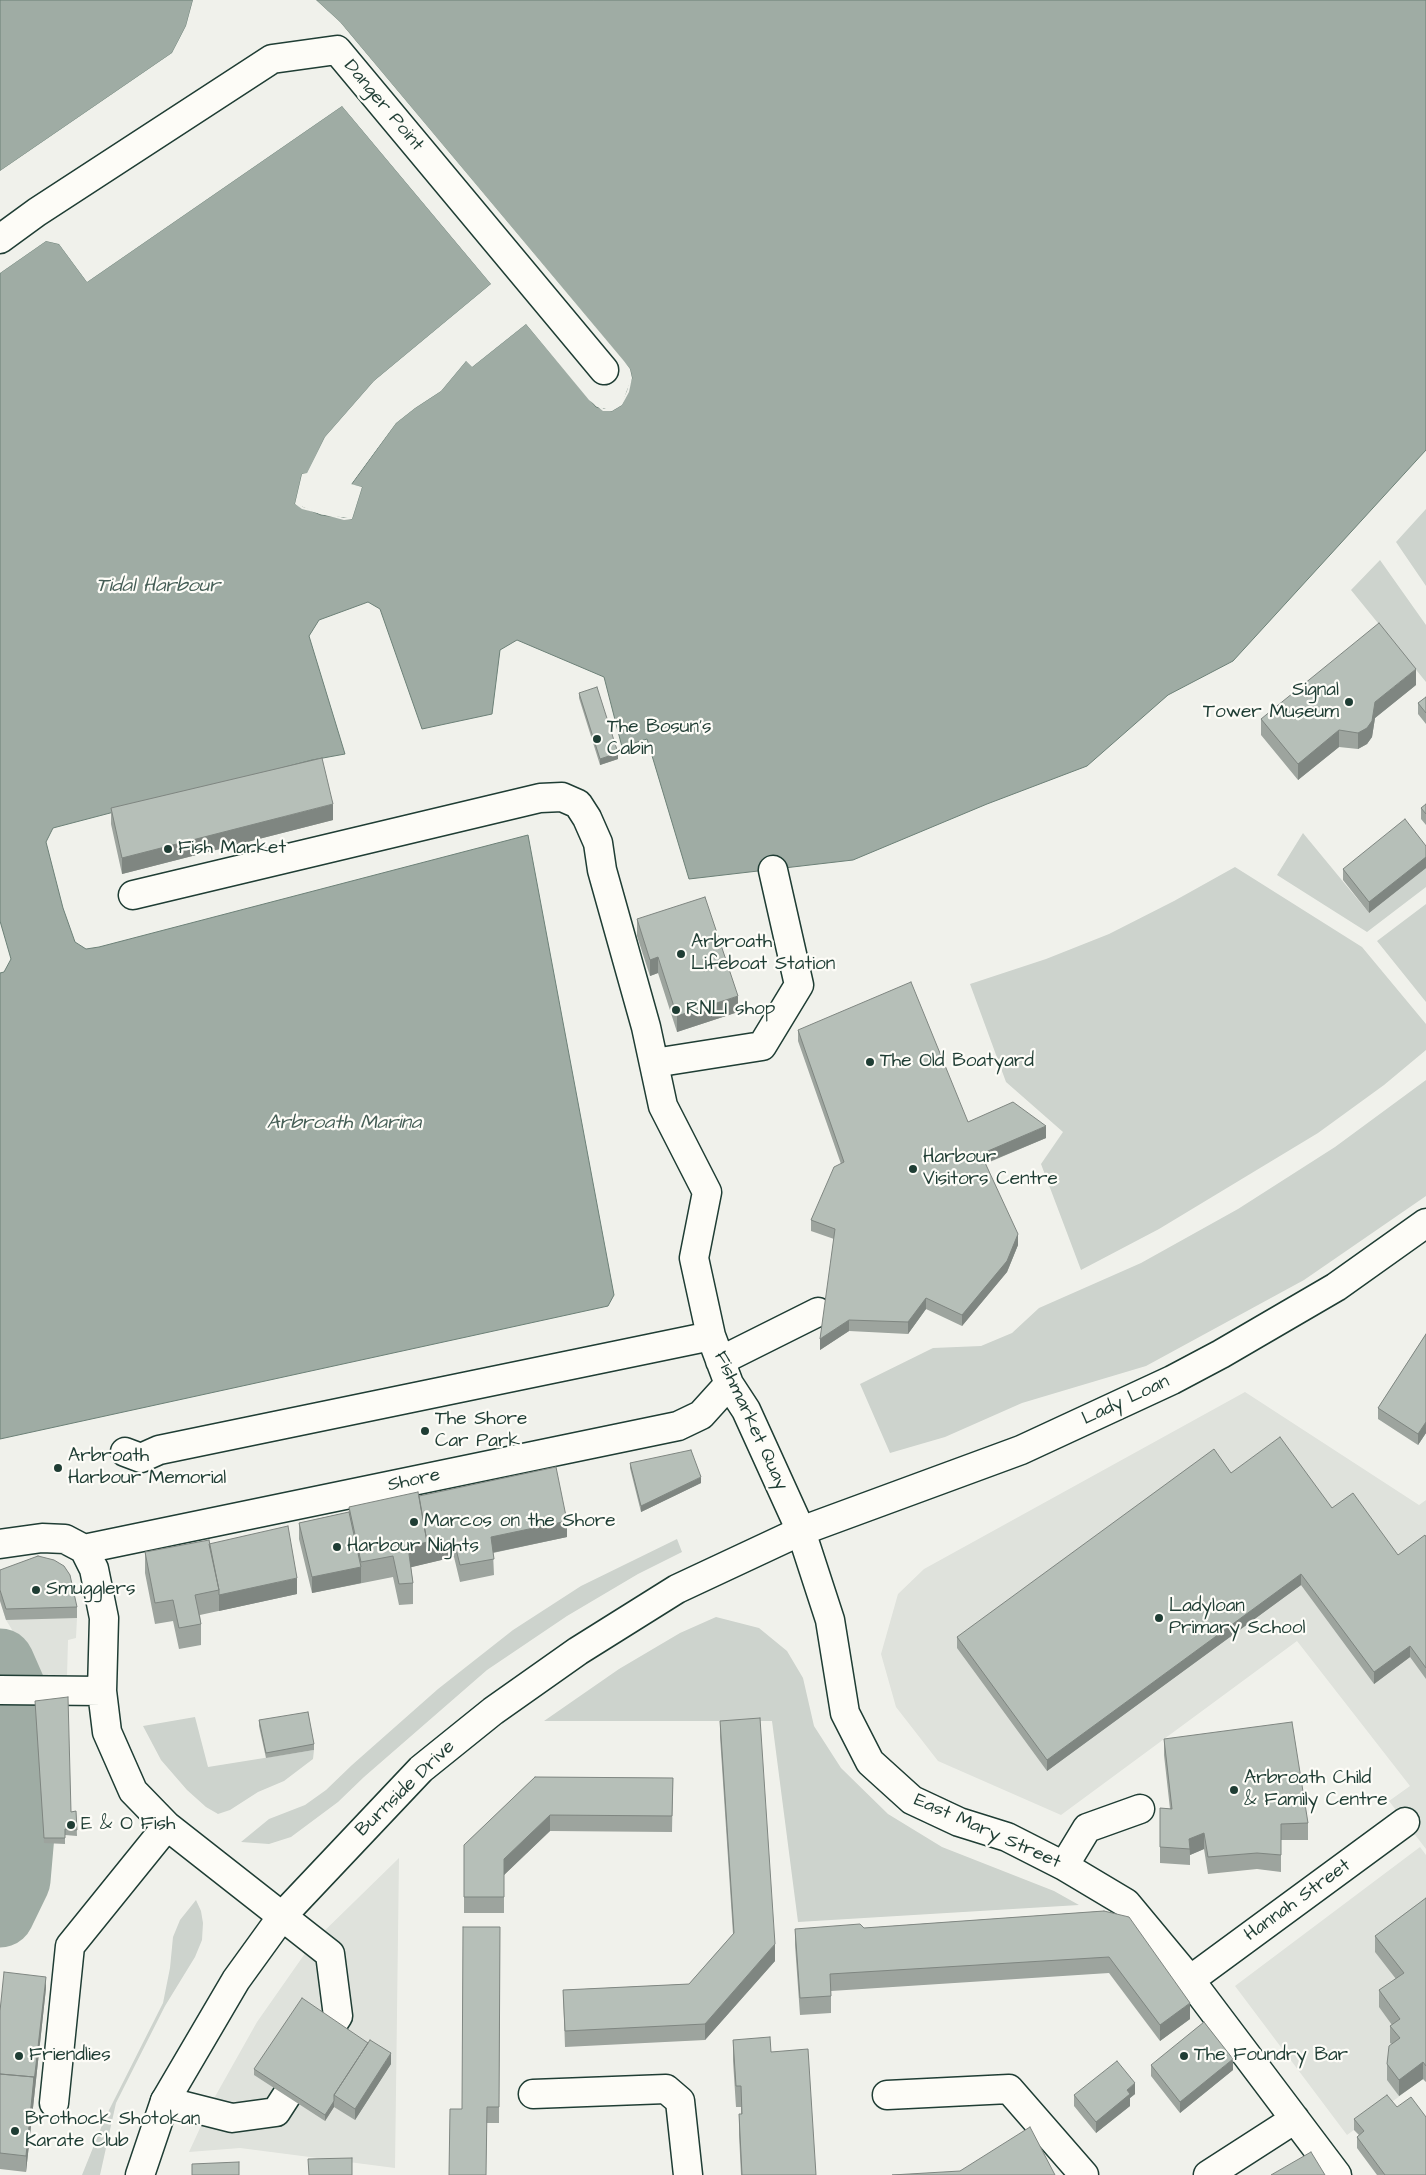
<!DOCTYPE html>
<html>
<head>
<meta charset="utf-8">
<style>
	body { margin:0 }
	canvas { display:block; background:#f0f1eb }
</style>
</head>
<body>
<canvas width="1426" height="2175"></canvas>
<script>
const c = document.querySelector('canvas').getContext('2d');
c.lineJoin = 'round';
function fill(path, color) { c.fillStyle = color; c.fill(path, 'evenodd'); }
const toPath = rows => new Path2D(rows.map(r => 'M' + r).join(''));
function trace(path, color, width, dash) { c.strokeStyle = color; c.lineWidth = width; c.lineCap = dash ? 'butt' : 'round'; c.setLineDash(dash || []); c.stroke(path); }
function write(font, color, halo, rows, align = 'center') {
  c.font = font + ' "Architects Daughter",sans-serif'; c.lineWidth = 4.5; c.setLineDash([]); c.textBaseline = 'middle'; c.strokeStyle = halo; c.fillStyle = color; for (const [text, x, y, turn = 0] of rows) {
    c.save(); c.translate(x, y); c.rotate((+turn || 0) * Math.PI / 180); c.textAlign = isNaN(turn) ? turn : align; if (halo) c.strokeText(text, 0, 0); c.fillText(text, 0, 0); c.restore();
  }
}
const built = toPath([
	[1245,1392,1419,1505,1426,1500,1426,1849,1389,1801,1410,1786,1297,1641,1061,1815,938,1761,896,1707,881,1654,898,1594,924,1569],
	[0,1581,73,1595,77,1618,76,1638,68,1640,67,1677,27,1682,19,1641,6,1620,0,1601],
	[1420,1847,1426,1855,1426,2082,1423,2079,1347,2135,1235,1986],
	[399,1858,395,2168,240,2148,189,2152,212,2102,257,2022,313,1942]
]);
const green = toPath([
	[1426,509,1426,586,1396,542],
	[1380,560,1426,625,1426,682,1351,590],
	[1303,833,1369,913,1426,868,1426,887,1367,932,1277,875],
	[1235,867,1362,947,1426,1024,1426,1050,1384,1085,1318,1133,1159,1229,1081,1270,1041,1164,1063,1132,1006,1082,970,984,1046,959,1109,934,1174,901],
	[1426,904,1426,1002,1377,941],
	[1426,1080,1426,1196,1304,1280,1146,1366,1022,1403,945,1437,890,1453,860,1384,933,1348,981,1346,1012,1333,1039,1308,1141,1263,1238,1209,1335,1147],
	[677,1539,682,1552,638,1574,567,1616,487,1670,364,1777,338,1802,291,1837,269,1844,241,1842,269,1819,305,1805,326,1790,352,1765,438,1689,513,1630,581,1586],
	[716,1617,759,1628,787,1651,803,1678,814,1726,841,1768,888,1814,942,1847,1054,1891,1079,1905,798,1922,772,1721,544,1721,619,1669,680,1633],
	[195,1717,208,1767,314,1750,313,1759,284,1781,258,1792,230,1810,218,1814,206,1807,187,1790,161,1760,143,1726],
	[196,1900,201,1911,203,1923,202,1940,195,1957,165,2006,116,2103,100,2175,82,2175,105,2118,163,2003,170,1968,173,1937,180,1920]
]);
const water = toPath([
	[0,0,193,0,186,26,172,53,0,171,0,0],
	[316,0,1426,0,1426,450,1233,661,1168,695,1087,766,987,804,853,860,689,879,647,739,622,747,604,677,517,640,500,650,492,714,422,729,380,609,368,602,319,620,309,636,345,754,312,760,53,828,46,842,63,908,75,942,86,949,99,947,528,835,614,1295,608,1306,0,1439,0,973,4,972,11,959,0,921,0,273,46,241,59,244,87,282,342,106,491,284,374,381,325,437,307,474,302,474,295,504,321,515,352,519,362,487,351,485,396,423,415,408,441,391,466,361,472,367,526,324,596,407,612,411,622,405,632,378,630,369,340,22,316,0]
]);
const pier = toPath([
	[193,0,195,0,188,27,174,54,0,173,0,171,172,53,186,26],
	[313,0,316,0,340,22,624,361,630,369,632,378,629,392,622,405,612,411,603,411,589,400,526,324,472,367,466,361,441,391,415,408,396,423,351,484,362,487,352,519,344,520,302,509,295,504,302,474,307,473,325,437,374,381,491,284,342,106,87,282,59,244,46,241,0,273,0,270,46,238,60,242,88,279,343,103,494,284,375,383,327,438,309,475,304,476,298,503,303,507,322,512,344,518,350,517,358,489,350,487,349,484,394,421,414,406,440,389,465,359,468,359,472,364,526,322,598,405,604,409,611,409,621,403,627,391,630,378,627,370,338,24]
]);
const river = toPath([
	[0,1663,21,1711,24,1789,16,1880,0,1913]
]);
const minor = toPath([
	[0,239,37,212,272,59,337,50,604,370],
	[133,895,540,798,562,797,578,804,587,818,598,843,602,870,646,1027,663,1106,707,1192,694,1258,711,1336,729,1384,746,1410,801,1531,830,1620,845,1713,870,1762,912,1800,959,1822,1007,1837,1064,1866,1126,1903,1190,1980,1337,2175],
	[654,1063,762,1046,799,985,773,870],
	[720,1361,818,1312],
	[125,1452,141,1458,159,1450,711,1336],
	[0,1544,42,1538,65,1539,84,1549],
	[84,1549,94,1569,104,1618,102,1691,107,1732,133,1791,167,1826,330,1954,338,2016,276,2112,232,2118,165,2101],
	[84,1549,678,1426,701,1415,729,1384],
	[0,1690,102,1691],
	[1064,1866,1087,1828,1140,1809],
	[1190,1980,1405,1822],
	[533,2094,666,2089,680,2101,688,2175],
	[887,2095,1009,2089,1084,2175],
	[54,2103,70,1946,167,1826],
	[1208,2175,1295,2119]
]);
const major = toPath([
	[140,2175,165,2101,236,1980,283,1915,421,1769,493,1711,578,1651,677,1589,801,1531,1021,1450,1172,1380,1221,1354,1336,1287,1426,1223]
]);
const wall = toPath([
	[1416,685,1375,718,1372,737,1367,744,1358,749,1339,747,1298,780,1261,735,1261,719],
	[579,693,618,759,600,765,579,698],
	[1426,697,1426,724,1418,714,1418,703],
	[1426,804,1426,825,1421,819,1421,808],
	[111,808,333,820,122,874,111,824],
	[1426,846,1426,868,1369,913,1343,880,1343,869],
	[637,919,738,1012,677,1032,658,973,650,976,637,936],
	[798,1030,968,1122,1046,1138,985,1164,1018,1245,1007,1272,962,1326,926,1309,908,1334,849,1331,820,1350,834,1239,811,1231,811,1220,841,1164,798,1041],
	[1426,1334,1426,1433,1418,1445,1378,1419,1378,1408],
	[630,1463,701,1483,641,1512,630,1468],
	[1231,1473,1332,1508,1398,1555,1426,1537,1426,1679,1410,1657,1374,1684,1301,1585,1047,1771,957,1648,957,1637],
	[419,1496,567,1537,493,1553,494,1575,460,1582,454,1557,411,1567,413,1583,413,1604,399,1605,393,1577,312,1593,299,1539,299,1523,349,1512,349,1507],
	[209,1544,297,1594,200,1615,201,1624,201,1645,179,1649,173,1621,155,1624,145,1573,145,1552],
	[0,1570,77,1607,77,1618,6,1620,0,1601],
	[35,1706,71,1812,76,1811,77,1836,65,1835,65,1844,44,1843],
	[259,1720,314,1744,314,1750,266,1758,259,1726],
	[720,1721,775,1961,705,2040,565,2047,563,1990,689,1984,733,1934,720,1737],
	[1164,1739,1308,1823,1308,1840,1281,1840,1281,1872,1257,1869,1208,1874,1204,1849,1190,1855,1190,1865,1160,1863,1160,1808,1170,1809,1164,1755],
	[535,1777,673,1778,672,1832,550,1831,504,1875,504,1913,464,1913,464,1845],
	[1426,1898,1426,2082,1423,2079,1399,2096,1387,2080,1387,2064,1392,2044,1390,2043,1390,2026,1392,2025,1379,2007,1379,1990,1396,1979,1375,1952,1375,1936],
	[1104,1911,1190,2019,1160,2041,1109,1973,831,1991,831,2013,800,2015,795,1945,795,1929,864,1928],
	[500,1927,499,2123,487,2123,462,2109],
	[46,1988,26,2172,0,2169,0,2011],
	[733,2040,771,2052,816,2175,741,2175,739,2135,739,2114,741,2114,741,2107,736,2107,733,2061],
	[391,2064,355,2120,334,2107,325,2121,254,2075,254,2069],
	[1151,2065,1233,2070,1180,2113,1151,2076],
	[1135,2094,1130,2098,1130,2106,1096,2133,1074,2106,1074,2095],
	[1397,2107,1426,2175,1377,2175,1357,2148,1357,2137,1359,2135,1354,2130,1354,2119]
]);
const shadedWall = toPath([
	[1416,669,1416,685,1375,718,1372,737,1367,744,1358,749,1358,733,1375,702],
	[1339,730,1339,747,1298,780,1298,764],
	[618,753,618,759,600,765,600,759],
	[333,804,333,820,122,874,122,858],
	[1426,857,1426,868,1369,913,1369,902],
	[658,957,658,973,650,976,650,960],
	[738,996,738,1012,677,1032,677,1016],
	[1046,1126,1046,1138,981,1165,981,1154],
	[1018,1234,1018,1245,1007,1272,962,1326,962,1315],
	[926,1298,926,1309,908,1334,908,1322],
	[849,1320,849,1331,820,1350,820,1339],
	[1426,1422,1426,1433,1418,1445,1418,1434],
	[701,1477,701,1483,641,1512,641,1506],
	[567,1521,567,1537,491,1553,491,1537],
	[454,1541,454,1557,408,1568,408,1547,427,1542],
	[361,1567,361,1583,312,1593,312,1577],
	[1301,1574,1301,1585,1047,1771,1047,1760],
	[297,1578,297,1594,219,1611,219,1595],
	[1410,1646,1410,1657,1374,1684,1374,1672],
	[550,1815,550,1831,504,1875,504,1913,504,1859],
	[1204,1833,1204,1849,1190,1855,1189,1839],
	[775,1944,775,1961,705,2040,705,2024],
	[46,1977,46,1988,26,2172,26,2156,34,2077],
	[1190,2003,1190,2019,1160,2041,1160,2025],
	[391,2053,391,2064,355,2120,355,2109],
	[1233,2059,1233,2070,1180,2113,1180,2102],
	[1423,2062,1423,2079,1399,2096,1399,2080],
	[1135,2083,1135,2094,1130,2098,1130,2106,1096,2133,1096,2122,1127,2090],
	[334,2101,334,2107,325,2121,325,2115]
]);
const building = toPath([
	[1379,623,1416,669,1375,702,1372,721,1367,728,1358,733,1339,730,1298,764,1261,719,1379,623],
	[597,687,618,753,600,759,579,693,597,687],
	[1426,697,1426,713,1418,703,1426,697],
	[322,758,333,804,122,858,111,808,322,758],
	[1426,804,1426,814,1421,808,1426,804],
	[1405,819,1426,846,1426,857,1369,902,1343,869,1405,819],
	[705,897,738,996,677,1016,658,957,650,960,637,919,705,897],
	[911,982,968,1122,1013,1102,1046,1126,981,1154,1018,1234,1007,1261,962,1315,926,1298,908,1322,849,1320,820,1339,835,1229,811,1220,834,1167,844,1162,798,1030,911,982],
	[1426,1334,1426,1422,1418,1434,1378,1408,1426,1334],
	[1280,1437,1332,1508,1353,1493,1398,1555,1425,1535,1426,1537,1426,1668,1410,1646,1374,1672,1301,1574,1047,1760,957,1637,1214,1449,1231,1473,1280,1437],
	[691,1450,701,1477,641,1506,630,1463,691,1450],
	[556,1467,567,1521,491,1537,494,1559,460,1565,454,1541,427,1547,427,1542,419,1496,556,1467],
	[418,1492,427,1542,408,1547,413,1583,399,1584,393,1556,361,1562,349,1507,418,1492],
	[349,1512,361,1567,312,1577,299,1523,349,1512],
	[288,1526,297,1578,219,1595,219,1590,209,1544,288,1526],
	[209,1540,219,1590,195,1595,201,1624,179,1628,173,1600,155,1603,145,1552,209,1540],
	[38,1556,54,1560,64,1566,70,1575,77,1607,6,1609,0,1590,0,1570,38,1556],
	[68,1697,71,1812,76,1811,77,1830,65,1829,65,1838,44,1838,35,1701,68,1697],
	[308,1712,314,1744,266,1753,259,1720,308,1712],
	[760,1718,775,1944,705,2024,565,2031,563,1990,689,1984,734,1933,720,1721,760,1718],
	[1292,1722,1308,1823,1281,1824,1281,1855,1257,1853,1208,1857,1204,1833,1189,1839,1190,1849,1160,1847,1160,1808,1172,1809,1164,1739,1292,1722],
	[535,1777,673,1778,672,1816,550,1815,504,1859,504,1897,464,1897,464,1845,535,1777],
	[1426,1898,1426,2066,1423,2062,1399,2080,1387,2064,1389,2046,1400,2038,1390,2026,1400,2019,1379,1990,1404,1973,1375,1936,1426,1898],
	[1104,1911,1129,1917,1190,2003,1160,2025,1109,1957,830,1974,831,1996,800,1998,795,1929,860,1924,864,1928,1104,1911],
	[463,1927,500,1927,499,2107,487,2107,486,2175,449,2175,450,2109,462,2109,463,1927],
	[4,1972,46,1977,34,2082,34,2077,0,2074,0,2011,4,1972],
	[302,1998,368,2043,334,2095,334,2101,325,2115,254,2069,302,1998],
	[1204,2022,1233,2059,1180,2102,1151,2065,1204,2022],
	[770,2037,771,2052,808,2049,816,2175,742,2175,739,2114,742,2114,741,2086,736,2086,733,2040,770,2037],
	[370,2040,391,2053,355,2109,334,2095,370,2040],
	[1117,2061,1135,2083,1127,2090,1130,2094,1096,2122,1074,2095,1117,2061],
	[0,2074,34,2077,26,2156,0,2153,0,2074],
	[1387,2095,1397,2107,1411,2097,1426,2117,1426,2175,1385,2175,1357,2137,1364,2131,1354,2119,1387,2095],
	[1030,2127,1055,2175,892,2175,960,2171,1030,2127],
	[1311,2152,1325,2175,1271,2175,1311,2152],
	[352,2158,352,2175,309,2175,308,2159,352,2158],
	[239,2162,239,2175,192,2175,192,2164,239,2162]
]);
const markers = [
	[1349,702,5,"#1f3d34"],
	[597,739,5,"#1f3d34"],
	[168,849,5,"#1f3d34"],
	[681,954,5,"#1f3d34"],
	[676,1010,5,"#1f3d34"],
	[870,1062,5,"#1f3d34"],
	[913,1169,5,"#1f3d34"],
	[425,1431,5,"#1f3d34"],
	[58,1468,5,"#1f3d34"],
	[414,1522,5,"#1f3d34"],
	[337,1547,5,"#1f3d34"],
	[36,1590,5,"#1f3d34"],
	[1159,1618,5,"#1f3d34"],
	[1234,1790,5,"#1f3d34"],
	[71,1825,5,"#1f3d34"],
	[19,2056,5,"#1f3d34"],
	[1184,2056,5,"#1f3d34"],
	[15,2131,5,"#1f3d34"]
];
const streetNames = [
	["Danger Point",383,106,50],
	["Lady Loan",1126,1401,-25],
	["Fishmarket Quay",750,1421,65],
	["Shore",414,1481,-12],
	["Burnside Drive",406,1789,-44],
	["East Mary Street",987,1832,24],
	["Hannah Street",1298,1901,-36]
];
const poiNames = [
	["Signal",1339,691,"right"],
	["Tower Museum",1339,713,"right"],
	["The Bosun's",607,728],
	["Cabin",607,750],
	["Fish Market",178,849],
	["Arbroath",691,943],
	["Lifeboat Station",691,965],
	["RNLI shop",686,1010],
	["The Old Boatyard",880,1062],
	["Harbour",923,1158],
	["Visitors Centre",923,1180],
	["The Shore",435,1420],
	["Car Park",435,1442],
	["Arbroath",68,1457],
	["Harbour Memorial",68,1479],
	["Marcos on the Shore",424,1522],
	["Harbour Nights",347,1547],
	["Smugglers",46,1590],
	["Ladyloan",1169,1607],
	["Primary School",1169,1629],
	["Arbroath Child",1244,1779],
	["& Family Centre",1244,1801],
	["E & O Fish",81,1825],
	["Friendlies",29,2056],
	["The Foundry Bar",1194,2056],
	["Brothock Shotokan",25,2120],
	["Karate Club",25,2142]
];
const waterNames = [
	["Tidal Harbour",158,587],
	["Arbroath Marina",344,1124]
];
fill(built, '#dfe2dc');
fill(green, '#cdd3cd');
fill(water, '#9faca4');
trace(water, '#6c8077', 1);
fill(pier, '#f0f1eb');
trace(river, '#9faca4', 69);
trace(minor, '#1f3d34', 31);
trace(major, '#1f3d34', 31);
trace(minor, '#fdfcf7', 28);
trace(major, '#fdfcf7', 28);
fill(wall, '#9da49e');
fill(shadedWall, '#7f8681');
fill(building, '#b6bfb8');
trace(building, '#7f8681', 1);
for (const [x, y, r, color] of markers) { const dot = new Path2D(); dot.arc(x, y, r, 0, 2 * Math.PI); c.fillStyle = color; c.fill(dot); trace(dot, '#fdfcf7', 2); }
write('19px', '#1f3d34', '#fdfcf7', streetNames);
write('19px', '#1f3d34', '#fdfcf7', poiNames, 'left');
write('italic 20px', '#455e56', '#fdfcf7', waterNames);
</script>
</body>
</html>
